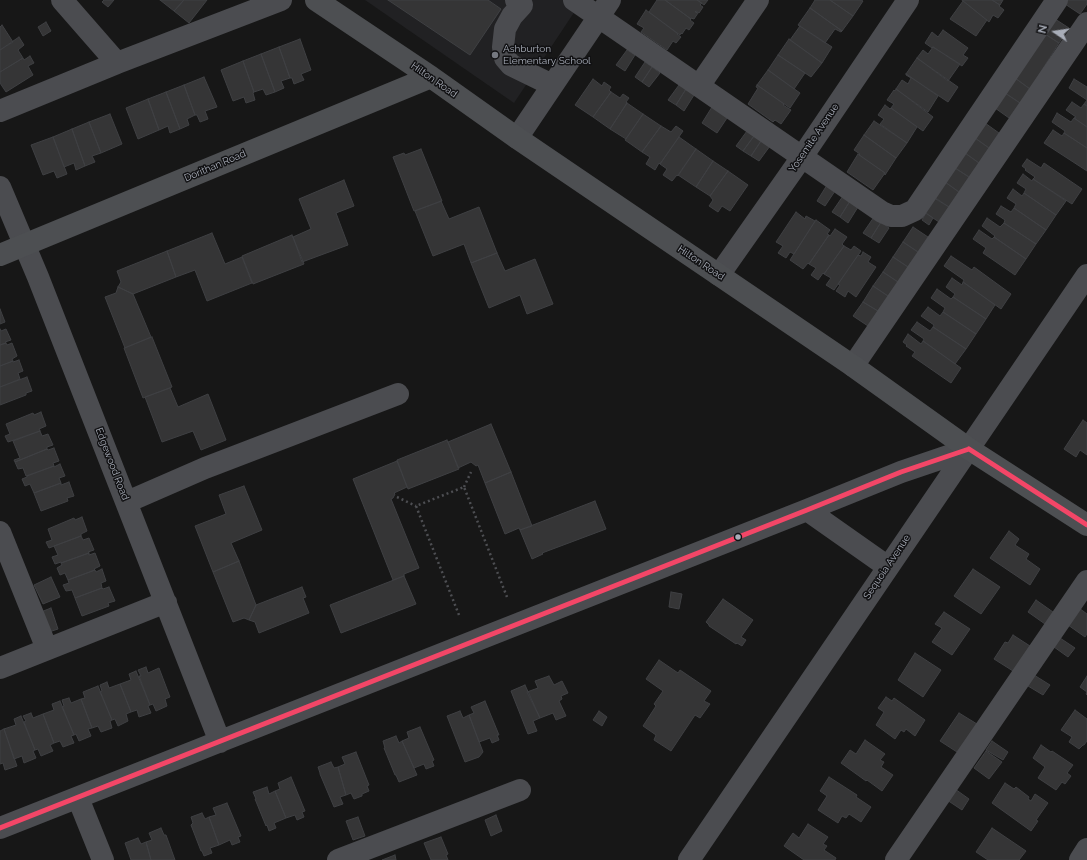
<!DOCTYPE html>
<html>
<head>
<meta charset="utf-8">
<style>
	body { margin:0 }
	#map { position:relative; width:1087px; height:860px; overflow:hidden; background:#171717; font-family:Raleway,sans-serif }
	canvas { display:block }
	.north { position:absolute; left:1035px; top:12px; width:40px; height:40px; -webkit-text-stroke:3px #111113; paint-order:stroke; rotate:283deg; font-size:11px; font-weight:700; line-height:16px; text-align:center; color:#a8adb8 }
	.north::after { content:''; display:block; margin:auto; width:14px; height:18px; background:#a8adb8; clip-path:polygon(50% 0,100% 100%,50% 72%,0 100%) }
</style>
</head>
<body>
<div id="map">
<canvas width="1087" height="860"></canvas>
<div class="north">N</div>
</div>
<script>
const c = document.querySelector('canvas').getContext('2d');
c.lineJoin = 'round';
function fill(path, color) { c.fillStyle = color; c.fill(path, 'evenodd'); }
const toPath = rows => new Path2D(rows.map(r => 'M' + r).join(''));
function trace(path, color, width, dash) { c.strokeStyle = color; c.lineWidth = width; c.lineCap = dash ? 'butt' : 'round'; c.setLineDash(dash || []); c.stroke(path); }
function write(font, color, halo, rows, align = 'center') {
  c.font = font + ' Raleway,sans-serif'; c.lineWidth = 3; c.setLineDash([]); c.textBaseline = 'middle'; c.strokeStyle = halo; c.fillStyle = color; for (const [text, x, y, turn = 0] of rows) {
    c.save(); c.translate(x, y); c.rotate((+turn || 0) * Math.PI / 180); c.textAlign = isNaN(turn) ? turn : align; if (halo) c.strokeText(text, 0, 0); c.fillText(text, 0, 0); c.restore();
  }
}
const built = toPath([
	[365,0,565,0,577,8,514,103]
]);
const building = toPath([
	[104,0,114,0,108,7,102,2,104,0],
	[160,0,184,0,174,11,160,0],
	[184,0,207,0,189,23,174,11,184,0],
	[388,0,488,0,501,9,470,55,388,0],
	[657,0,665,0,691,19,690,20,694,23,689,30,686,28,682,34,681,33,680,35,649,12,657,0],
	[665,0,697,0,702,3,700,5,703,7,699,13,696,11,695,12,698,13,694,19,691,18,691,19,665,0],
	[697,0,708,0,704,5,697,0],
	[815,0,830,0,853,16,842,31,810,8,815,0],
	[830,0,861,0,863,1,853,16,830,0],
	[962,0,992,0,1000,5,999,6,1004,10,998,18,993,15,989,22,962,0],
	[992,0,1003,0,1000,5,992,0],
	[1068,0,1087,0,1087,4,1080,14,1065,4,1068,0],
	[963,1,987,20,976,36,950,19,963,1],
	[810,8,842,31,841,32,835,29,825,43,798,25,810,8],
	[646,10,678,34,677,34,681,37,676,43,673,41,667,50,641,32,644,28,637,24,646,10],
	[1055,19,1069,28,1059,43,1045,34,1055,19],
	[46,22,51,31,43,36,38,27,46,22],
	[2,25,13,42,0,50,0,27,2,25],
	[800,26,832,47,822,63,790,40,800,26],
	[943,30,968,48,963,55,968,58,962,66,933,47,932,48,925,43,932,32,938,37,943,30],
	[1045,34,1059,43,1030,89,1015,78,1045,34],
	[19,37,24,45,18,50,23,58,0,72,0,50,19,37],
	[300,39,311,70,301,74,304,80,294,84,292,78,290,78,279,47,300,39],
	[789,39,822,63,811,77,778,55,789,39],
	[279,47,290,78,281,81,284,88,275,92,261,54,279,47],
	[933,47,960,64,948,81,917,58,923,50,928,54,933,47],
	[627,50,635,55,625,71,616,65,627,50],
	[261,54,275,92,266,95,263,89,254,92,243,61,261,54],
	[778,55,805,73,794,89,768,70,778,55],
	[30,56,34,63,28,66,33,75,6,92,0,83,0,72,23,58,24,60,30,56],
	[917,58,958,87,948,102,906,74,917,58],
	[243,61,254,92,253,93,255,100,246,103,244,97,233,101,221,70,243,61],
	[645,62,652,67,642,82,635,77,645,62],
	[652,67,660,73,649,87,642,82,652,67],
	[768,70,800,93,790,108,757,85,768,70],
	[906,74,938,96,928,112,896,89,902,80,908,84,911,78,906,75,906,74],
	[204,77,217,107,205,111,208,119,200,122,197,115,195,115,184,85,204,77],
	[1015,78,1030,89,1020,103,1005,93,1015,78],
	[593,79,602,86,604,82,611,87,609,90,611,92,593,117,575,105,593,79],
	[1074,79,1087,87,1087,106,1084,104,1087,100,1069,88,1074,79],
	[184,85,195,115,187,119,189,125,180,129,166,92,184,85],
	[679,85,686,89,676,105,668,100,679,85],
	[757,85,784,104,783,105,791,110,781,124,775,120,773,122,748,104,758,88,756,87,757,85],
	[686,89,694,95,684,111,676,105,686,89],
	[896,89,933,117,923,131,891,108,894,104,887,100,894,90,895,91,896,89],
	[166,92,180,129,170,133,168,126,159,130,148,99,166,92],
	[611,92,620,98,623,94,629,98,626,102,627,103,610,129,593,117,611,92],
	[1005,93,1020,103,1009,118,995,108,1005,93],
	[148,99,159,130,138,139,126,108,148,99],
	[1072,102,1081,108,1084,104,1087,106,1087,127,1074,118,1076,117,1066,110,1072,102],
	[627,103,643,114,626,139,610,129,627,103],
	[885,105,890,109,891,108,917,127,907,143,880,124,884,119,878,115,885,105],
	[712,107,727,118,717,133,702,123,712,107],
	[1057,113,1071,122,1074,118,1087,127,1087,148,1064,133,1065,131,1052,122,1057,113],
	[110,114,122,144,101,153,89,122,110,114],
	[643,114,661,126,642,152,625,140,643,114],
	[874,121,907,143,896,158,864,135,874,121],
	[89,122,101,153,92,156,95,162,85,166,72,129,89,122],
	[985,123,999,133,989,148,975,138,985,123],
	[661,126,671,132,676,126,683,131,660,164,659,163,655,170,646,164,650,157,642,152,661,126],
	[72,129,85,166,76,170,74,163,64,167,53,137,72,129],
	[1053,130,1062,136,1064,133,1087,148,1087,171,1044,143,1053,130],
	[747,131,754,136,743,151,736,146,747,131],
	[864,135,896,158,885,175,884,173,885,173,859,155,860,154,854,150,864,135],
	[754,136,761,141,751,156,743,151,754,136],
	[53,137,67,174,57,178,54,171,43,175,31,145,53,137],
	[679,137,696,149,678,176,677,175,672,181,663,175,667,169,660,164,679,137],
	[975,138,989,148,979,163,965,153,975,138],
	[761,141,770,146,759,161,751,156,761,141],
	[421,149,442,201,414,211,393,157,404,153,405,155,421,149],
	[696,149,713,161,696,187,678,175,696,149],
	[965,153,979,163,969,177,955,168,965,153],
	[858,154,885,173,873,190,847,172,858,154],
	[1027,159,1041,168,1044,163,1082,189,1072,204,1033,179,1035,177,1025,170,1026,169,1022,166,1027,159],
	[713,161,728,171,710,196,696,187,713,161],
	[955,168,969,177,959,192,945,182,955,168],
	[728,171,748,185,730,211,722,206,718,212,709,206,713,200,710,196,728,171],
	[1023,174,1032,181,1033,179,1066,201,1056,215,1024,193,1026,189,1017,183,1023,174],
	[344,180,354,206,336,213,348,245,302,262,293,237,311,229,299,199,344,180],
	[945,182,959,192,949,207,934,198,945,182],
	[827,185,835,191,825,206,817,201,827,185],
	[1013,189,1022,196,1024,193,1056,215,1046,230,1014,208,1016,204,1007,198,1013,189],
	[843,196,850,201,840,217,832,212,843,196],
	[934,197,949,207,939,222,924,212,934,197],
	[441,201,449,219,479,207,497,253,471,263,464,244,433,256,415,211,441,201],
	[850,201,858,207,848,223,840,217,850,201],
	[1001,206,1011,212,1014,208,1046,230,1036,244,1004,223,1005,220,996,214,1001,206],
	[796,212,805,219,806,216,815,221,794,254,790,252,786,258,778,253,783,246,776,242,796,212],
	[926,213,933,218,929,225,922,220,926,213],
	[874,217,881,222,871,238,863,233,874,217],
	[987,218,1000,227,1004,223,1036,244,1026,259,994,237,995,236,982,226,987,218],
	[816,220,830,230,827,234,829,235,809,264,808,263,803,269,790,260,816,220],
	[881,222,889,228,879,243,871,238,881,222],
	[913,227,928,237,918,252,903,242,913,227],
	[835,229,847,237,842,244,844,246,824,274,823,273,818,280,811,275,816,268,809,264,829,235,830,236,835,229],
	[979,230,992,239,994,237,1026,259,1015,275,983,253,986,248,973,239,979,230],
	[212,233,225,264,242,257,252,283,207,301,195,270,176,277,167,251,212,233],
	[292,235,304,264,253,284,242,256,292,235],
	[903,242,918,252,908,267,893,257,903,242],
	[844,246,851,250,854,246,861,251,834,290,826,285,831,278,824,274,844,246],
	[167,251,176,277,133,294,118,287,121,282,117,271,167,251],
	[863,252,871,257,868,262,876,267,856,297,848,291,845,297,836,291,840,285,838,284,858,255,861,256,863,252],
	[497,253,505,271,535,259,553,304,527,314,520,295,489,308,471,263,497,253],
	[951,256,972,270,974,267,1011,294,1001,309,963,282,964,280,944,266,951,256],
	[893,257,908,267,898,282,883,272,893,257],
	[883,272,898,282,888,296,873,286,883,272],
	[952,278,962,285,963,282,995,305,986,319,953,297,955,294,946,287,952,278],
	[873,286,888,296,878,311,863,302,873,286],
	[118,287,133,294,151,337,125,348,105,297,116,293,118,287],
	[937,289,951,299,953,297,986,319,976,334,943,312,945,308,931,298,937,289],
	[863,302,878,311,868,326,853,316,863,302],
	[928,307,940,316,943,312,976,334,966,349,933,327,934,325,921,316,928,307],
	[0,309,5,322,0,324,0,309],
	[917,322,930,331,933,327,966,349,955,364,923,341,924,339,911,330,917,322],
	[0,329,1,331,6,329,11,340,5,342,6,343,0,345,0,329],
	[908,334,921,344,923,341,961,368,951,383,912,356,915,352,906,346,907,345,903,342,908,334],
	[152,337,172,387,143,398,124,348,152,337],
	[6,343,7,345,12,343,17,356,12,359,13,361,0,366,0,345,6,343],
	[19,360,23,371,18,373,20,379,0,387,0,366,13,361,13,362,19,360],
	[27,377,32,391,26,393,26,395,0,405,0,387,27,377],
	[170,388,178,407,208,394,226,440,201,450,193,431,162,442,145,397,170,388],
	[41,412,46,426,39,429,40,431,8,442,5,436,10,434,6,424,33,413,34,415,41,412],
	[1083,420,1087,423,1087,455,1080,450,1076,457,1064,449,1083,420],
	[491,424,511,472,485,483,478,465,476,466,471,462,458,468,448,442,491,424],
	[40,431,42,436,48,434,53,445,47,447,47,449,15,462,14,460,20,458,13,441,40,431],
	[447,440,459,469,408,489,397,460,447,440],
	[54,448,59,461,53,463,54,466,26,476,23,468,18,469,15,462,47,449,48,450,54,448],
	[397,461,407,487,394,493,395,494,393,498,391,499,419,568,404,574,404,576,393,580,353,479,397,461],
	[60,464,65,476,59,478,61,483,34,493,30,484,25,486,22,479,27,477,27,476,54,466,54,467,60,464],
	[511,472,532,526,520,530,519,528,505,534,485,483,511,472],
	[69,482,74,496,67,498,68,501,41,511,34,493,61,483,61,485,69,482],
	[244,486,262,530,231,543,239,561,213,572,195,526,226,514,219,495,244,486],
	[595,501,606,529,542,553,543,554,532,559,520,530,595,501],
	[82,517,87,531,81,534,81,536,49,548,46,542,52,540,48,529,74,518,75,520,82,517],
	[1009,531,1019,539,1015,545,1029,554,1026,559,1040,569,1030,585,990,558,1009,531],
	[81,536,83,540,89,538,94,550,88,552,89,553,61,563,61,562,55,564,52,557,58,555,54,546,81,536],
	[89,553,89,555,95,553,100,566,94,569,95,570,68,580,65,573,60,575,57,568,62,565,61,563,89,553],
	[239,561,256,605,249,620,244,618,233,622,213,572,239,561],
	[102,569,106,581,101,583,102,588,75,598,72,590,66,591,63,585,69,583,68,580,95,570,96,572,102,569],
	[973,569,1000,587,981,614,954,596,973,569],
	[404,576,416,604,341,633,330,605,404,576],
	[51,577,60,597,43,604,34,585,51,577],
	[109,587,115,601,108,603,109,606,82,616,75,598,102,588,103,589,109,587],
	[302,587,306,597,303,598,309,613,259,633,255,622,249,620,256,605,302,587],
	[671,592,682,594,679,609,669,607,671,592],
	[723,599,753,620,741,637,746,640,742,646,737,643,736,644,709,626,709,625,706,622,723,599],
	[1036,600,1053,612,1045,624,1028,612,1036,600],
	[51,608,58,629,49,632,41,612,51,608],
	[1079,608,1087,614,1087,634,1085,637,1068,625,1079,608],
	[944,612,970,629,952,655,932,642,942,628,935,624,944,612],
	[1013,635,1030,646,1013,671,994,659,1005,642,1008,643,1013,635],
	[1060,638,1075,648,1068,657,1054,647,1060,638],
	[915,653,941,670,923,697,898,680,915,653],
	[659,660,678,673,680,670,711,691,704,701,710,704,700,718,695,715,671,751,654,740,656,735,643,726,656,706,654,704,663,691,646,679,659,660],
	[146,667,148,673,159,668,170,697,165,699,167,706,156,711,153,704,150,705,139,676,141,676,138,670,146,667],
	[136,671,150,705,148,706,151,713,139,717,137,710,131,712,120,684,131,680,129,674,136,671],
	[1034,675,1050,685,1043,695,1028,686,1034,675],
	[549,676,554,685,562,681,568,693,561,696,562,699,559,701,566,716,556,720,553,713,540,718,527,692,538,688,535,681,549,676],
	[1087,676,1087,695,1086,694,1087,692,1080,687,1087,676],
	[107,682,109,688,120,684,131,712,126,714,128,721,118,726,115,719,112,720,100,692,102,691,100,685,107,682],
	[525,685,540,718,533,721,537,731,528,734,511,691,525,685],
	[98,686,112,720,110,721,112,728,101,732,98,726,92,728,81,699,85,698,83,692,98,686],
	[886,697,892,701,894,698,925,720,915,736,906,729,904,732,901,730,895,739,876,725,884,712,878,708,886,697],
	[69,698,71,703,81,699,92,728,88,729,91,736,79,741,76,734,74,735,62,707,64,706,62,700,69,698],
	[60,701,74,735,71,736,74,743,63,747,60,741,54,743,43,714,54,710,52,704,60,701],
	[485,701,499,735,497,735,499,740,492,743,490,738,479,742,469,715,474,713,471,707,485,701],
	[1075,710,1087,719,1087,741,1084,745,1083,745,1079,749,1069,742,1072,737,1061,730,1075,710],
	[460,711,463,718,469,715,483,752,479,757,465,762,447,716,460,711],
	[599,711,607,717,602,726,593,720,599,711],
	[31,713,33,718,43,714,54,743,50,745,53,751,41,756,38,749,35,750,24,722,26,721,23,716,31,713],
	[959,713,977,724,957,752,940,741,959,713],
	[21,716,35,750,33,751,36,758,24,763,22,756,14,759,4,729,16,725,14,719,21,716],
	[420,727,434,760,432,761,434,766,426,769,424,764,414,768,402,741,409,738,407,732,420,727],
	[4,729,17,766,5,770,3,763,0,764,0,731,4,729],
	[396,736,399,743,402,741,417,775,399,782,396,775,395,775,384,748,385,748,383,741,396,736],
	[865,740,885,754,880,760,884,762,881,767,893,775,882,791,867,780,866,781,841,763,850,750,856,754,865,740],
	[992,741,1008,752,1003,760,986,750,992,741],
	[1041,745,1051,752,1052,751,1073,765,1067,773,1071,776,1065,784,1062,782,1056,790,1038,778,1045,767,1033,758,1041,745],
	[986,751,1002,762,989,779,974,768,986,751],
	[356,752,369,785,367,786,369,791,362,794,362,796,354,799,351,793,346,795,338,767,345,764,342,757,356,752],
	[331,762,334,768,338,767,346,795,340,797,343,804,334,807,320,774,320,773,318,767,331,762],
	[291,777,305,811,302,812,304,817,297,820,295,815,286,818,275,791,280,789,278,783,291,777],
	[829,777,857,795,856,797,871,807,861,822,849,814,846,818,842,816,838,823,818,810,827,796,820,791,829,777],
	[1005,783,1014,789,1016,787,1029,797,1028,799,1031,801,1035,794,1048,803,1036,820,1038,821,1031,831,992,803,1005,783],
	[267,787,269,794,275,791,286,818,274,823,276,828,269,831,267,825,266,826,255,799,256,799,253,792,267,787],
	[955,789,969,799,962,810,947,800,955,789],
	[227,803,241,836,238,837,240,842,232,845,230,840,219,845,209,817,216,815,213,808,227,803],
	[202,813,205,819,209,817,219,845,210,848,212,853,204,856,202,851,201,851,191,825,193,823,191,817,202,813],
	[496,815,502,831,491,836,485,820,496,815],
	[358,817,365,836,353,840,346,821,358,817],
	[808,824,828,837,823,844,827,846,824,850,836,858,835,860,804,860,784,846,793,833,799,838,808,824],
	[161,828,164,835,166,835,175,860,151,860,146,842,152,840,149,833,161,828],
	[992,828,1026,851,1019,860,988,860,976,852,992,828],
	[441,837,448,854,446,855,448,860,431,860,424,843,441,837],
	[138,838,141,844,146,842,151,860,131,860,125,843,138,838],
	[395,855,396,860,382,860,395,855]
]);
const path = toPath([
	[464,487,471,472],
	[397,497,416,506],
	[459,615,416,506,464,487,507,597]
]);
const minor = toPath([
	[62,0,117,63],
	[516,0,522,5,512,16,505,29,503,47,505,58,511,65,552,85],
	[574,0,882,212,891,216,902,216,915,210,1057,0],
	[699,86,758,0],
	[0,111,117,63,281,0],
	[517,138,610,0],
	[0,187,38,277,220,742],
	[719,275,802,157,908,0],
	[853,366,1087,23],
	[127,502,205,468,398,394],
	[807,510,888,567],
	[0,532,47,649],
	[0,668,166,602],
	[78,798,103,860],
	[0,828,807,510,901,472,969,449],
	[338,860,520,790],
	[689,860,1087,275],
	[896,860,1087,581],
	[1080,860,1087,849]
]);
const major = toPath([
	[316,0,431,77,517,138,853,366,969,449,1087,525],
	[0,255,431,77]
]);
const bus1 = toPath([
	[969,449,1087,525],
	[0,828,807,510,901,472,969,449]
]);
const markers = [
	[495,55,4,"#757880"],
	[738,537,3.5,"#a8adb8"]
];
const poiNames = [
	["Ashburton",503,49],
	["Elementary School",503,61]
];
const streetNames = [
	["Hilton Road",434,80,35],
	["Yosemite Avenue",814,138,-56],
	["Dorithan Road",215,166,-23],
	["Hilton Road",701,263,34],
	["Edgewood Road",112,464,69],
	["Sequoia Avenue",887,567,-56]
];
fill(built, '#212123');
fill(building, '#353536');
trace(building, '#3f4043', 1);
trace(path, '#4d4e52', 2.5, [2, 3]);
trace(minor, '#4b4c50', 22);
trace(major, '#4d4f52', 22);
trace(bus1, '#f34667', 5);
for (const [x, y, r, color] of markers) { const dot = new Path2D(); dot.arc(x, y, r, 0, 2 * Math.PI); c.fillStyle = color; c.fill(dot); trace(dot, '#111113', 1.5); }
write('10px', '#a8adb8', '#111113', poiNames, 'left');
write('10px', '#a8adb8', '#111113', streetNames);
</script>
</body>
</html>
